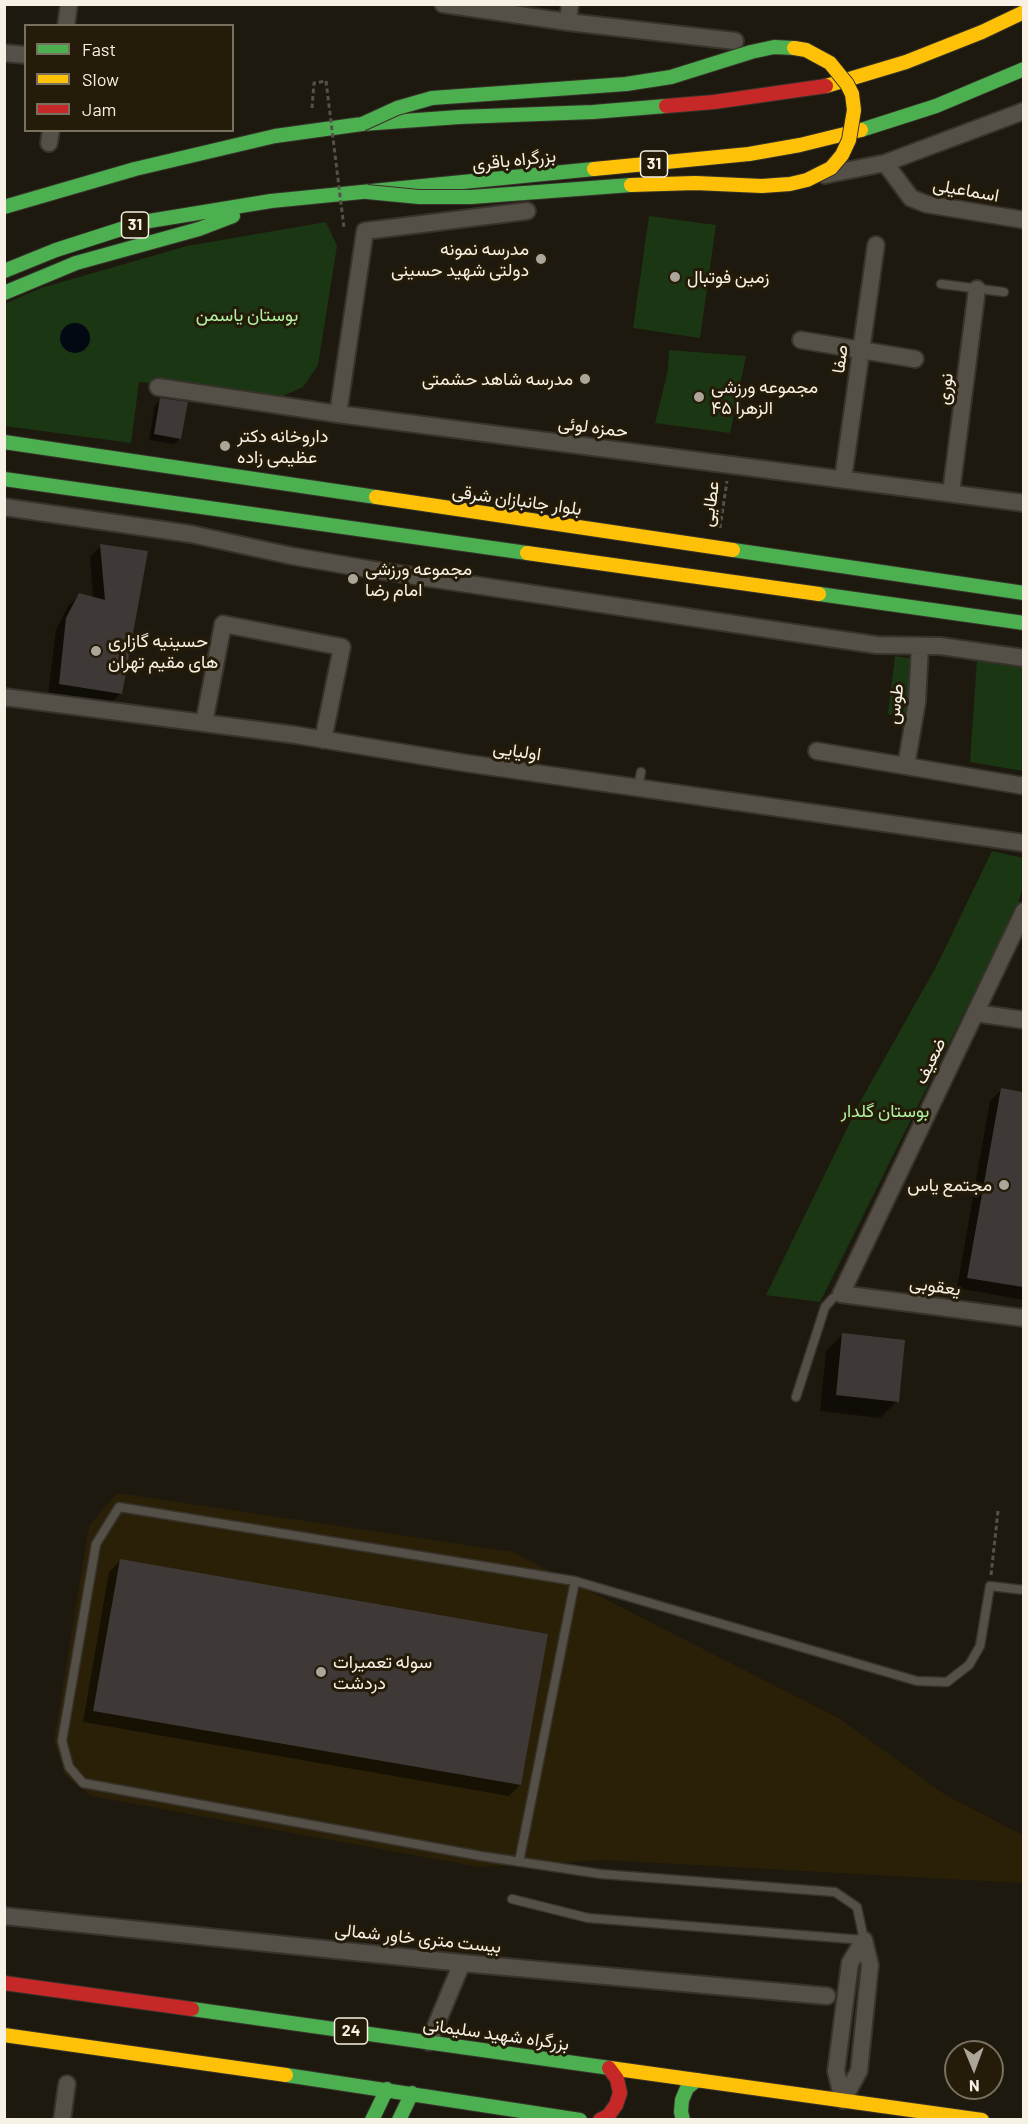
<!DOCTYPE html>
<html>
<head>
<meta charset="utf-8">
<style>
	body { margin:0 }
	#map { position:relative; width:1028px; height:2124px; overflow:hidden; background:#1e190e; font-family:Barlow,sans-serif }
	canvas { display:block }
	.frame { position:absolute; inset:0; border:6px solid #f7f1e5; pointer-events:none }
	.legend { position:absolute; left:24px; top:24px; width:210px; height:108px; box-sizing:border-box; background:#241b08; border:2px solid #787160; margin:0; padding:8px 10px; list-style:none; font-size:18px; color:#f7f1e5 }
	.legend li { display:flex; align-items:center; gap:12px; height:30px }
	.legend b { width:30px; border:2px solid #787160 }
	.north { position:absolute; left:944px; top:2040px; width:60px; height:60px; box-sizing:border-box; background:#241b08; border:2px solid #787160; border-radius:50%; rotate:179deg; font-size:16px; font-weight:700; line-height:24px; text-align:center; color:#f7f1e5 }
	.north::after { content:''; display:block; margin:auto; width:21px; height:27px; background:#aba59a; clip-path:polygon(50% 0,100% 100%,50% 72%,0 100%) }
</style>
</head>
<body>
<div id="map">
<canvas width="1028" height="2124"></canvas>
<div class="frame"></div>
<ul class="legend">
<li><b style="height:8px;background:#4caf50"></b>Fast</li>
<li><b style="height:8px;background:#ffc107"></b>Slow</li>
<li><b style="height:8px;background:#c62828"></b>Jam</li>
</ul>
<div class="north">N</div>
</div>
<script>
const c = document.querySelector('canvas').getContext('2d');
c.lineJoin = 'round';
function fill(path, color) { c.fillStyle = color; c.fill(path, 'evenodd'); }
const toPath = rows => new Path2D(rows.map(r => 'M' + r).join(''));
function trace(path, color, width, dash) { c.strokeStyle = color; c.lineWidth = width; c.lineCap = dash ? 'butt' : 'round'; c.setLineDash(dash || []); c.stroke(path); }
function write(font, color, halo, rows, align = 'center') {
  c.font = font + ' Barlow,Vazirmatn,sans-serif'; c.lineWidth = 6; c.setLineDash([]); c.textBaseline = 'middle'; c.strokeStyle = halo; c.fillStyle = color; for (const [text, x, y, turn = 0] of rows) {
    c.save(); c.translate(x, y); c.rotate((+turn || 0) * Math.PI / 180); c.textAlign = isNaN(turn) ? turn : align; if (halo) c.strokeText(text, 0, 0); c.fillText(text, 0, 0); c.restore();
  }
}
const built = toPath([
	[117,1493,513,1552,840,1719,947,1796,1023,1835,1023,1883,604,1860,479,1867,91,1796,65,1775,54,1741,89,1526]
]);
const green = toPath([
	[649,216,716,225,700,338,633,328],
	[326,222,337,246,318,365,303,387,281,397,139,382,131,443,5,426,4,304,41,288,187,246],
	[669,350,746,356,730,433,655,423,668,370],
	[978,644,1023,649,1023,771,970,762],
	[895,656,914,659,909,719,888,714],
	[992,851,1023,858,1023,885,1018,905,820,1302,766,1295,860,1102,936,967]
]);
const water = toPath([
	'60 338a15 15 0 1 1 30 0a15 15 0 1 1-30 0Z'
]);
const shadow = toPath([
	[161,400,180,438,174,444,149,440,155,405],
	[101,546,121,693,110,704,48,695,56,630,68,606,80,595,93,598,90,557],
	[1001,1090,1024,1094,1024,1300,957,1288,990,1101],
	[843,1334,897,1401,880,1418,820,1411,826,1351],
	[120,1561,520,1785,509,1796,83,1722,109,1572]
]);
const building = toPath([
	[160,398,188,402,181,439,154,434],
	[100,544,148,551,122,694,59,684,66,618,79,593,105,600],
	[1001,1088,1023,1092,1023,1287,967,1278],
	[842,1333,905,1340,899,1402,836,1395],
	[120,1559,548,1634,521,1785,93,1711]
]);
const path = toPath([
	[312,108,314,83,326,81],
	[720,528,727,481],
	[991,1575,998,1511]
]);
const lane = toPath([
	[941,284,1004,292],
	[638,788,641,772],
	[796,1397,825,1307,833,1298,841,1294],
	[519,1862,575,1581],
	[512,1899,588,1918,864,1940,857,1907,835,1892,601,1874,481,1856,83,1783,69,1767,62,1741,96,1544,119,1507,575,1581,917,1681,947,1682,969,1665,980,1646,990,1586,1024,1590]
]);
const street = toPath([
	[443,4,568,22,735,41],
	[568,22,570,4],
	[66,26,69,4],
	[4,53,26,55],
	[49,143,51,130],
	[885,163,911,198,926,204,1024,220],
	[825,175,885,163,1024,111],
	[801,340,915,359],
	[158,387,338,414,1024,503],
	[338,414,365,231,527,211],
	[843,479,876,245],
	[951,493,977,289],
	[4,507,191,534,292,556,368,569,808,635,877,645,940,646,1024,658],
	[4,697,296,735,465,763,1024,843],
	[204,723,223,624,342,647,323,740],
	[817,751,1024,786],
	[906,766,917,702,920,646],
	[1024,911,841,1294,1024,1318],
	[975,1013,1024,1020],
	[4,1916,462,1963,827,1996],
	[429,2042,462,1963],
	[843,2100,859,2071,870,1965,864,1940],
	[843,2100,836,2071,850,1963,864,1940],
	[62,2120,67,2084]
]);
const fast = toPath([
	[861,130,936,106,1024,69],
	[4,207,135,169,275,136,362,124,459,117,593,112,666,106],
	[4,271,56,250,143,222,271,201,594,169],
	[4,293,76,263,199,229,233,216],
	[4,442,376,497],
	[4,479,527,553],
	[733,550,1024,593],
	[819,594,1024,623],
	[192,2009,610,2068],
	[286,2075,580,2120],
	[372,2120,387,2089],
	[399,2120,412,2093],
	[683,2120,681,2112,682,2100,687,2088,697,2080]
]);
const slow = toPath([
	[826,86,906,62,982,32,1024,12],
	[594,169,749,154,800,145,861,130],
	[376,497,733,550],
	[527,553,819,594],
	[4,2035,286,2075],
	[610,2068,982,2120]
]);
const jam = toPath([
	[666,106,714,102,826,86],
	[4,1983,192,2009],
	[600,2120,608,2116,616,2105,620,2093,617,2079,609,2068]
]);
const pathBridge = toPath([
	[326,81,344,228]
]);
const fastBridge = toPath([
	[362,124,397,108,432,98,626,84,671,77,751,52,774,47,794,48],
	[367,192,419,197,471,197,631,185]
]);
const slowBridge = toPath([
	[631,185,695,183,762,186,790,184,807,180,831,168,842,155,849,140,854,110,852,94,847,84,830,63,806,50,794,48]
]);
const markers = [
	[541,259,6,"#aba59a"],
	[675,277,6,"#aba59a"],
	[585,379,6,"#aba59a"],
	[699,397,6,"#aba59a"],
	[225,446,6,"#aba59a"],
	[353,579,6,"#aba59a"],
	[96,651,6,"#aba59a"],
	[1004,1185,6,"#aba59a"],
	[321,1672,6,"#aba59a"]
];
const shields = [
	[654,164,27],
	[135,225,27],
	[351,2031,33]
];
const shieldNames = [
	["31",654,164],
	["31",135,225],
	["24",351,2031]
];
const streetNames = [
	["بزرگراه باقری",514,160,-6],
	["اسماعیلی",966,190,10],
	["صفا",840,359,-82],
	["نوری",945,389,-83],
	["حمزه لوئی",593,427,7],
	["بلوار جانبازان شرقی",517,500,8],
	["عطایی",710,504,-82],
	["طوس",895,704,-83],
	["اولیایی",517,751,8],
	["ضعیف",930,1061,-64],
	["یعقوبی",935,1286,8],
	["بیست متری خاور شمالی",418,1938,6],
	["بزرگراه شهید سلیمانی",496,2034,8]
];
const poiNames = [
	["مدرسه نمونه",529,249,"right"],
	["دولتی شهید حسینی",529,270,"right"],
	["زمین فوتبال",687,277],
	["مدرسه شاهد حشمتی",573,379,"right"],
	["مجموعه ورزشی",711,387],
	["الزهرا ۴۵",711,408],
	["داروخانه دکتر",237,436],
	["عظیمی زاده",237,457],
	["مجموعه ورزشی",365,569],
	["امام رضا",365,590],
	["حسینیه گازاری",108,641],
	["های مقیم تهران",108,662],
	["مجتمع یاس",992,1185,"right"],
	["سوله تعمیرات",333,1662],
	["دردشت",333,1683]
];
const parkNames = [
	["بوستان یاسمن",247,315],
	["بوستان گلدار",885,1111]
];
fill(built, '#2a2007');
fill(green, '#1b3613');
fill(water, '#030913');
fill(shadow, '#0007');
fill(building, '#3e3936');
trace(lane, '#37332b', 11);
trace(street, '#37332b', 20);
trace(fast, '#37332b', 16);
trace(slow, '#37332b', 16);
trace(jam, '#37332b', 16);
trace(path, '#54514a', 3, [4.5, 3]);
trace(lane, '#545048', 8);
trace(street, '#545048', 16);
trace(fast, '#4caf50', 14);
trace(slow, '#ffc107', 14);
trace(jam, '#c62828', 14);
trace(fastBridge, '#37332b', 16, []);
trace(slowBridge, '#37332b', 16, []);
trace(pathBridge, '#54514a', 3, [4.5, 3]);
trace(fastBridge, '#4caf50', 14);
trace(slowBridge, '#ffc107', 14);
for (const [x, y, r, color] of markers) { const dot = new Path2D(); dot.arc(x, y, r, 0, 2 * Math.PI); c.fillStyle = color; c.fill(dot); trace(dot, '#241b08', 2); }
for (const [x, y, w] of shields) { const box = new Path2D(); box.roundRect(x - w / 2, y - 13, w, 26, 4.5); c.fillStyle = '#241b08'; c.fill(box); trace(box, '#f7f1e5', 1.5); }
write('bold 16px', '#f7f1e5', null, shieldNames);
write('18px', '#f7f1e5', '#241b08', streetNames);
write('18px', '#f7f1e5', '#241b08', poiNames, 'left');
write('18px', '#aff1a1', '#241b08', parkNames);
</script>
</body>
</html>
